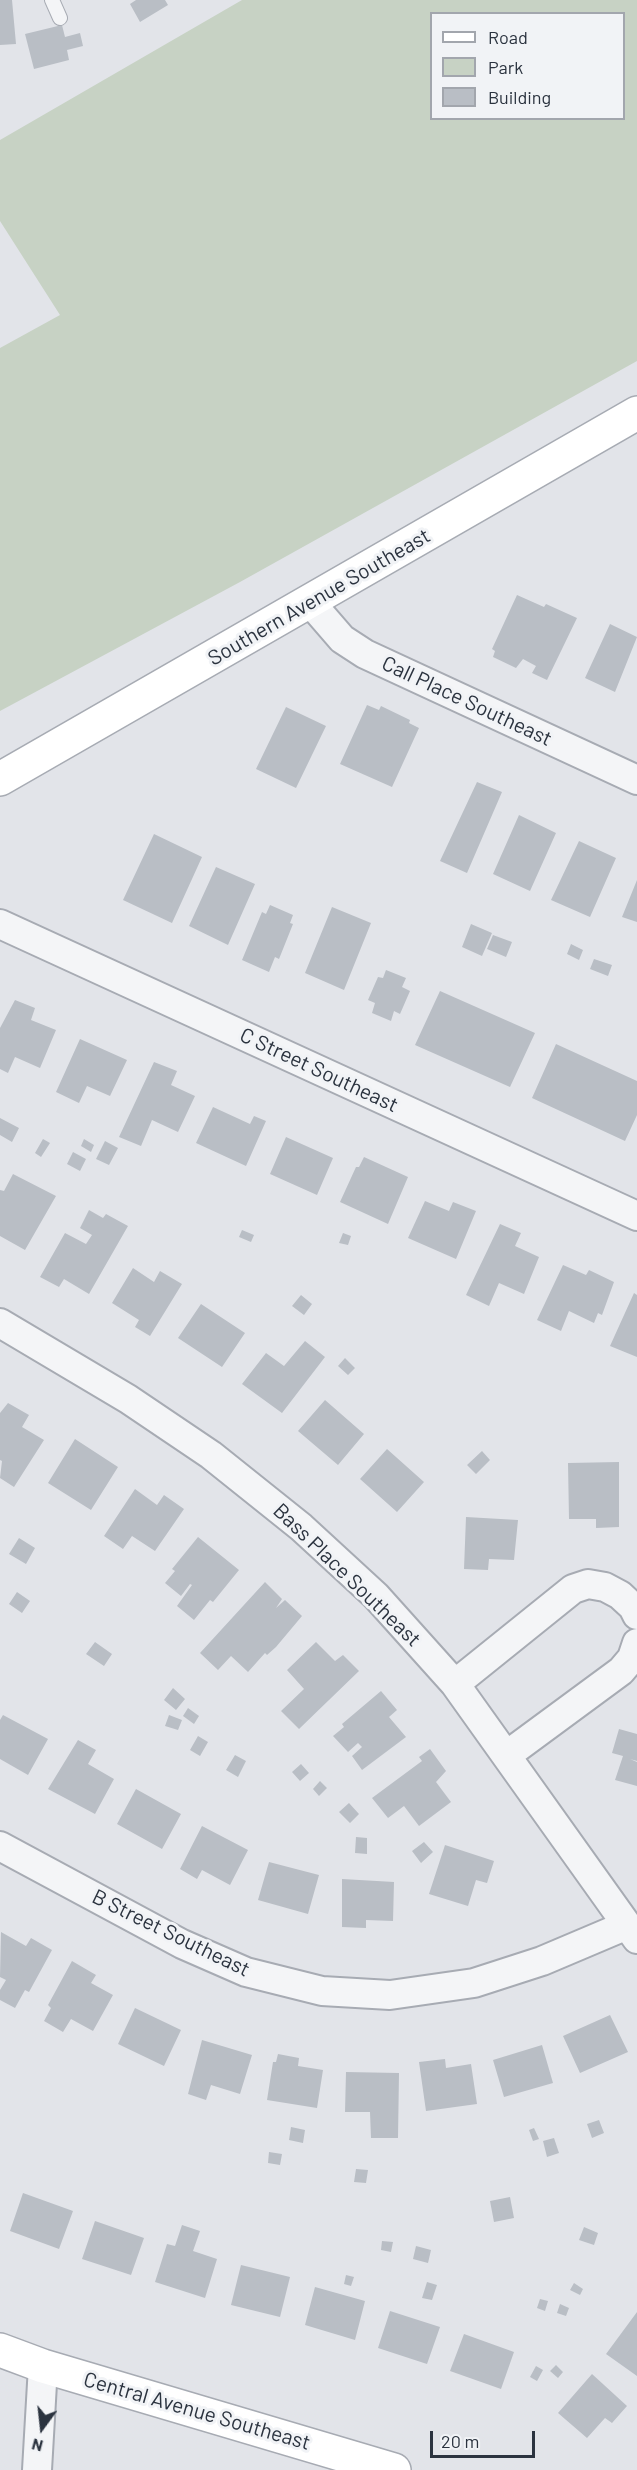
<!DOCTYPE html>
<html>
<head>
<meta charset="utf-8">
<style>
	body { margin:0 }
	#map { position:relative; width:637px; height:2470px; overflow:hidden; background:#e2e4e9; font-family:Barlow,sans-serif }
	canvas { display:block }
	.legend { position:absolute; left:430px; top:12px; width:195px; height:108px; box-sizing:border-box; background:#f1f3f6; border:2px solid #a2a6ad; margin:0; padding:8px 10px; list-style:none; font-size:18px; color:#2b333f }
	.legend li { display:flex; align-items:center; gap:12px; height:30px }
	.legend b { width:30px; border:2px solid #a2a6ad }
	.north { position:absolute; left:12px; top:2398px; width:60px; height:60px; -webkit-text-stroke:4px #f1f3f6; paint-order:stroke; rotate:195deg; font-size:16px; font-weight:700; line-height:24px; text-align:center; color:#2b333f }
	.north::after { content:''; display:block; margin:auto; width:21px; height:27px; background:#2b333f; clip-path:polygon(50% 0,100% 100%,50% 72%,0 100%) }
	.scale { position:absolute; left:430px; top:2431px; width:105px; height:27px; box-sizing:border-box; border:3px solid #2b333f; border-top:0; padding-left:8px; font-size:18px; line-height:21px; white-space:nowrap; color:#2b333f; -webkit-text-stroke:4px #f1f3f6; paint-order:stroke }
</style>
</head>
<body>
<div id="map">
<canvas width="637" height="2470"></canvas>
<ul class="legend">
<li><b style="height:8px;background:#fff"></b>Road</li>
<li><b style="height:16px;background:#c7d2c4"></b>Park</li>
<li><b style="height:16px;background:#b9bec5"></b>Building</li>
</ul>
<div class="north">N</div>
<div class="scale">20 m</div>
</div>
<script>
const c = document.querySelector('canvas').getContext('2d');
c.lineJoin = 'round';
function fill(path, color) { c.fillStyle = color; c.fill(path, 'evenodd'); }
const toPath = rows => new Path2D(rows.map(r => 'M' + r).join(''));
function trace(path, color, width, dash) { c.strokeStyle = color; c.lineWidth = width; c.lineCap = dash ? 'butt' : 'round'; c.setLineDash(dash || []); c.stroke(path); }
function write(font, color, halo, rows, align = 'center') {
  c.font = font + ' Barlow,sans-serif'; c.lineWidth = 6; c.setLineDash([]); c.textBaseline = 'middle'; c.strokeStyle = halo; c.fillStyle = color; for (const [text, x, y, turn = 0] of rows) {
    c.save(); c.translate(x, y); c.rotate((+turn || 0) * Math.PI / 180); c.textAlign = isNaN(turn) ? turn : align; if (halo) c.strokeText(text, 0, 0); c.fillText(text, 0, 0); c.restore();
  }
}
const green = toPath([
	[242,0,637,0,637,361,240,582,0,711,0,348,60,315,0,221,0,140],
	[432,14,624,14,624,118,432,118]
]);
const building = toPath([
	[0,0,12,0,16,44,0,45],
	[136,0,165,0,168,5,140,22,130,4],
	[62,25,65,37,80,33,83,46,67,50,69,60,34,69,25,34],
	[517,595,544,607,546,604,577,618,547,680,532,673,536,666,523,659,516,668,493,657,495,651,492,649],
	[610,624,637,637,615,692,585,678],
	[367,705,379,710,381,706,410,720,409,723,419,728,392,787,340,764],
	[286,707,326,726,296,788,256,769],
	[477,782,502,792,467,873,440,861],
	[519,815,556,833,530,891,493,874],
	[154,834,202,857,172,923,123,900],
	[579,841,616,858,590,917,551,900],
	[216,867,255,884,228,945,189,926],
	[637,880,637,922,622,917],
	[270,905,293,915,290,923,293,924,279,959,275,957,269,972,242,960,262,912,266,914],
	[332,907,371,923,344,990,305,973],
	[471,924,492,933,482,956,462,947],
	[493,935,512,942,506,957,487,949],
	[571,944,583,950,579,960,567,954],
	[594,959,612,965,608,976,590,969],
	[386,970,406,978,402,987,410,991,400,1014,394,1011,391,1021,372,1013,375,1003,368,1000,378,977,383,978],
	[440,991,535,1033,510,1087,415,1045],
	[15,1000,35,1008,31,1020,56,1030,40,1068,15,1057,8,1073,0,1069,0,1028],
	[80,1039,127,1060,110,1096,87,1086,79,1103,56,1092],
	[556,1044,637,1081,637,1115,625,1141,532,1098],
	[154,1062,177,1071,171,1085,195,1096,178,1132,152,1120,141,1146,119,1137],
	[213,1107,250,1124,254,1116,266,1121,246,1166,196,1143],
	[0,1118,19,1128,12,1142,0,1135],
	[286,1137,333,1158,317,1195,270,1174],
	[43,1139,50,1143,41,1157,35,1153],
	[84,1139,94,1145,91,1152,81,1146],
	[105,1141,118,1148,109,1165,96,1159],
	[73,1152,86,1159,80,1171,67,1164],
	[364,1157,408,1177,388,1224,340,1202,356,1167,359,1167],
	[13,1174,56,1196,25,1250,0,1236,0,1190,4,1191],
	[425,1201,449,1211,453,1202,476,1211,456,1259,408,1238],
	[89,1210,103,1218,106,1214,128,1226,89,1294,64,1279,59,1287,40,1277,65,1233,86,1244,92,1235,80,1228],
	[500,1224,521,1233,515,1246,539,1257,524,1294,499,1283,489,1306,466,1295],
	[242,1230,254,1235,251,1242,239,1237],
	[343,1233,351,1236,348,1245,339,1243],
	[563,1265,586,1275,589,1270,614,1282,602,1315,598,1313,594,1323,569,1311,561,1331,537,1320],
	[133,1268,154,1282,160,1271,182,1284,150,1336,135,1327,139,1320,112,1303],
	[634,1293,637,1295,637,1357,610,1346],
	[301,1295,312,1304,304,1315,292,1306],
	[201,1304,245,1333,222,1367,178,1338],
	[305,1341,325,1357,282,1413,242,1384,266,1353,284,1366],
	[345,1358,355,1368,348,1375,338,1366],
	[325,1400,364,1434,338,1465,298,1431],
	[8,1403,29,1415,22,1427,44,1440,14,1487,0,1478,2,1461,0,1460,0,1413],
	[75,1439,118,1467,91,1510,48,1483],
	[387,1449,424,1482,397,1512,360,1479],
	[482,1451,490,1460,476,1474,467,1465],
	[619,1462,619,1527,596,1528,596,1519,569,1519,568,1463],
	[135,1489,157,1505,164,1495,184,1509,155,1551,132,1536,123,1549,104,1536],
	[466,1517,518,1520,514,1560,489,1559,488,1570,464,1569],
	[198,1537,239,1570,213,1602,210,1600,194,1620,177,1606,192,1585,190,1584,181,1596,165,1583,175,1571,172,1569],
	[19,1538,35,1548,26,1564,9,1554],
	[265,1582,282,1599,276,1608,285,1600,302,1616,276,1647,267,1655,265,1653,248,1672,231,1656,218,1670,200,1653],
	[17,1592,30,1601,22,1613,9,1604],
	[95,1642,112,1654,104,1666,86,1654],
	[316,1642,335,1661,343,1655,359,1671,299,1729,281,1711,304,1689,287,1670],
	[173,1688,185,1699,176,1710,164,1700],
	[381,1691,397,1710,389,1717,406,1737,362,1770,352,1756,362,1747,358,1743,348,1752,333,1736,344,1727,342,1724],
	[188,1708,199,1716,194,1724,183,1716],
	[3,1715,48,1739,28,1775,0,1759,0,1720],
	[169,1715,182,1720,178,1730,165,1726],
	[619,1729,637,1734,637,1761,630,1759,637,1762,637,1786,615,1780,623,1756,612,1753],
	[198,1736,208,1742,200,1756,190,1750],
	[78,1740,96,1750,88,1764,114,1779,95,1814,48,1789],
	[430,1749,446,1771,436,1782,451,1802,419,1826,404,1806,388,1818,372,1798,422,1761,419,1757],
	[235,1755,246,1761,238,1777,226,1770],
	[301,1764,309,1773,300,1781,292,1772],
	[320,1781,327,1788,319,1796,313,1789],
	[136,1789,181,1814,162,1849,117,1824],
	[349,1803,359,1814,350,1823,339,1812],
	[202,1826,248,1850,230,1885,202,1870,197,1879,180,1869],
	[356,1837,367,1838,367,1854,355,1853],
	[424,1842,433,1852,421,1863,412,1851],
	[445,1845,494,1861,487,1883,476,1880,468,1906,429,1894],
	[269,1862,319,1875,308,1914,258,1900],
	[342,1879,394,1882,393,1921,366,1920,366,1928,342,1927],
	[1,1932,26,1946,31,1938,52,1950,29,1992,25,1990,15,2008,0,2000,0,1990,6,1980,0,1977],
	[72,1961,96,1975,91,1983,113,1995,93,2031,71,2019,63,2032,44,2021,51,2008,48,2005],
	[135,2008,181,2030,164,2066,118,2044],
	[610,2015,628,2052,580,2073,563,2036],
	[202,2040,252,2055,240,2094,211,2085,206,2100,188,2094],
	[542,2045,553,2083,504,2097,493,2060],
	[278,2054,299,2058,298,2066,323,2070,317,2108,267,2100,273,2062,276,2062],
	[445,2059,446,2068,471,2064,477,2104,426,2111,419,2062],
	[346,2072,399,2073,398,2138,371,2138,370,2112,345,2112],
	[599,2120,604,2133,592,2138,587,2124],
	[291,2127,305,2130,303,2143,289,2140],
	[534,2128,539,2139,533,2141,529,2130],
	[554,2138,559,2153,547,2157,543,2141],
	[269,2152,282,2154,280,2165,268,2163],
	[356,2169,368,2170,366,2183,354,2182],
	[23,2193,73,2211,59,2249,10,2231],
	[510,2197,514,2218,494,2222,490,2201],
	[95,2221,144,2238,131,2275,82,2259],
	[182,2225,200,2231,193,2251,217,2259,205,2298,155,2282,167,2244,175,2246],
	[584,2227,598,2233,594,2245,579,2240],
	[382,2241,393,2242,391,2252,381,2250],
	[416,2246,431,2250,428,2263,413,2259],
	[241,2265,290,2277,280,2317,231,2305],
	[346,2275,354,2277,351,2286,344,2284],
	[427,2282,437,2285,432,2300,422,2298],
	[574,2283,583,2289,580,2295,570,2290],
	[315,2287,365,2301,355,2340,305,2325],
	[540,2299,548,2301,545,2311,537,2308],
	[560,2304,569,2308,566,2316,557,2313],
	[390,2311,440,2327,427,2364,378,2348],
	[637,2312,637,2376,606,2354],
	[464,2334,514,2352,501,2389,450,2371],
	[556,2365,563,2372,558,2378,550,2371],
	[536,2366,543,2370,537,2381,530,2377],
	[592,2374,627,2406,612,2423,605,2418,587,2438,558,2413]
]);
const lane = toPath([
	[52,0,60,18]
]);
const street = toPath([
	[310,602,342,639,365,654,637,780],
	[0,924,637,1216],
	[0,1323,128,1399,211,1455,301,1527,376,1596,455,1684,637,1939],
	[455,1684,573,1589,588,1584,605,1587,620,1595,633,1607,637,1615],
	[507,1755,621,1671,632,1658,637,1643],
	[0,1846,182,1944,246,1972,322,1991,390,1995,474,1983,542,1961,627,1925],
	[37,2470,43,2366]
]);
const secondary = toPath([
	[0,779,637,413],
	[0,2350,43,2366,394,2470]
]);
const streetNames = [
	["Southern Avenue Southeast",319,597,-30],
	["Call Place Southeast",467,701,25],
	["C Street Southeast",319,1070,25],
	["Bass Place Southeast",347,1575,44],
	["B Street Southeast",171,1933,26],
	["Central Avenue Southeast",197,2411,16]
];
fill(green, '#c7d2c4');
fill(building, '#b9bec5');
trace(lane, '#a7abb3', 16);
trace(street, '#a7abb3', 32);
trace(secondary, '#a7abb3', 36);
trace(lane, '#f4f5f7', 14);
trace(street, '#f4f5f7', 28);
trace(secondary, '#fff', 33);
write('21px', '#2b333f', '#f1f3f6', streetNames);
</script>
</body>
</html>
